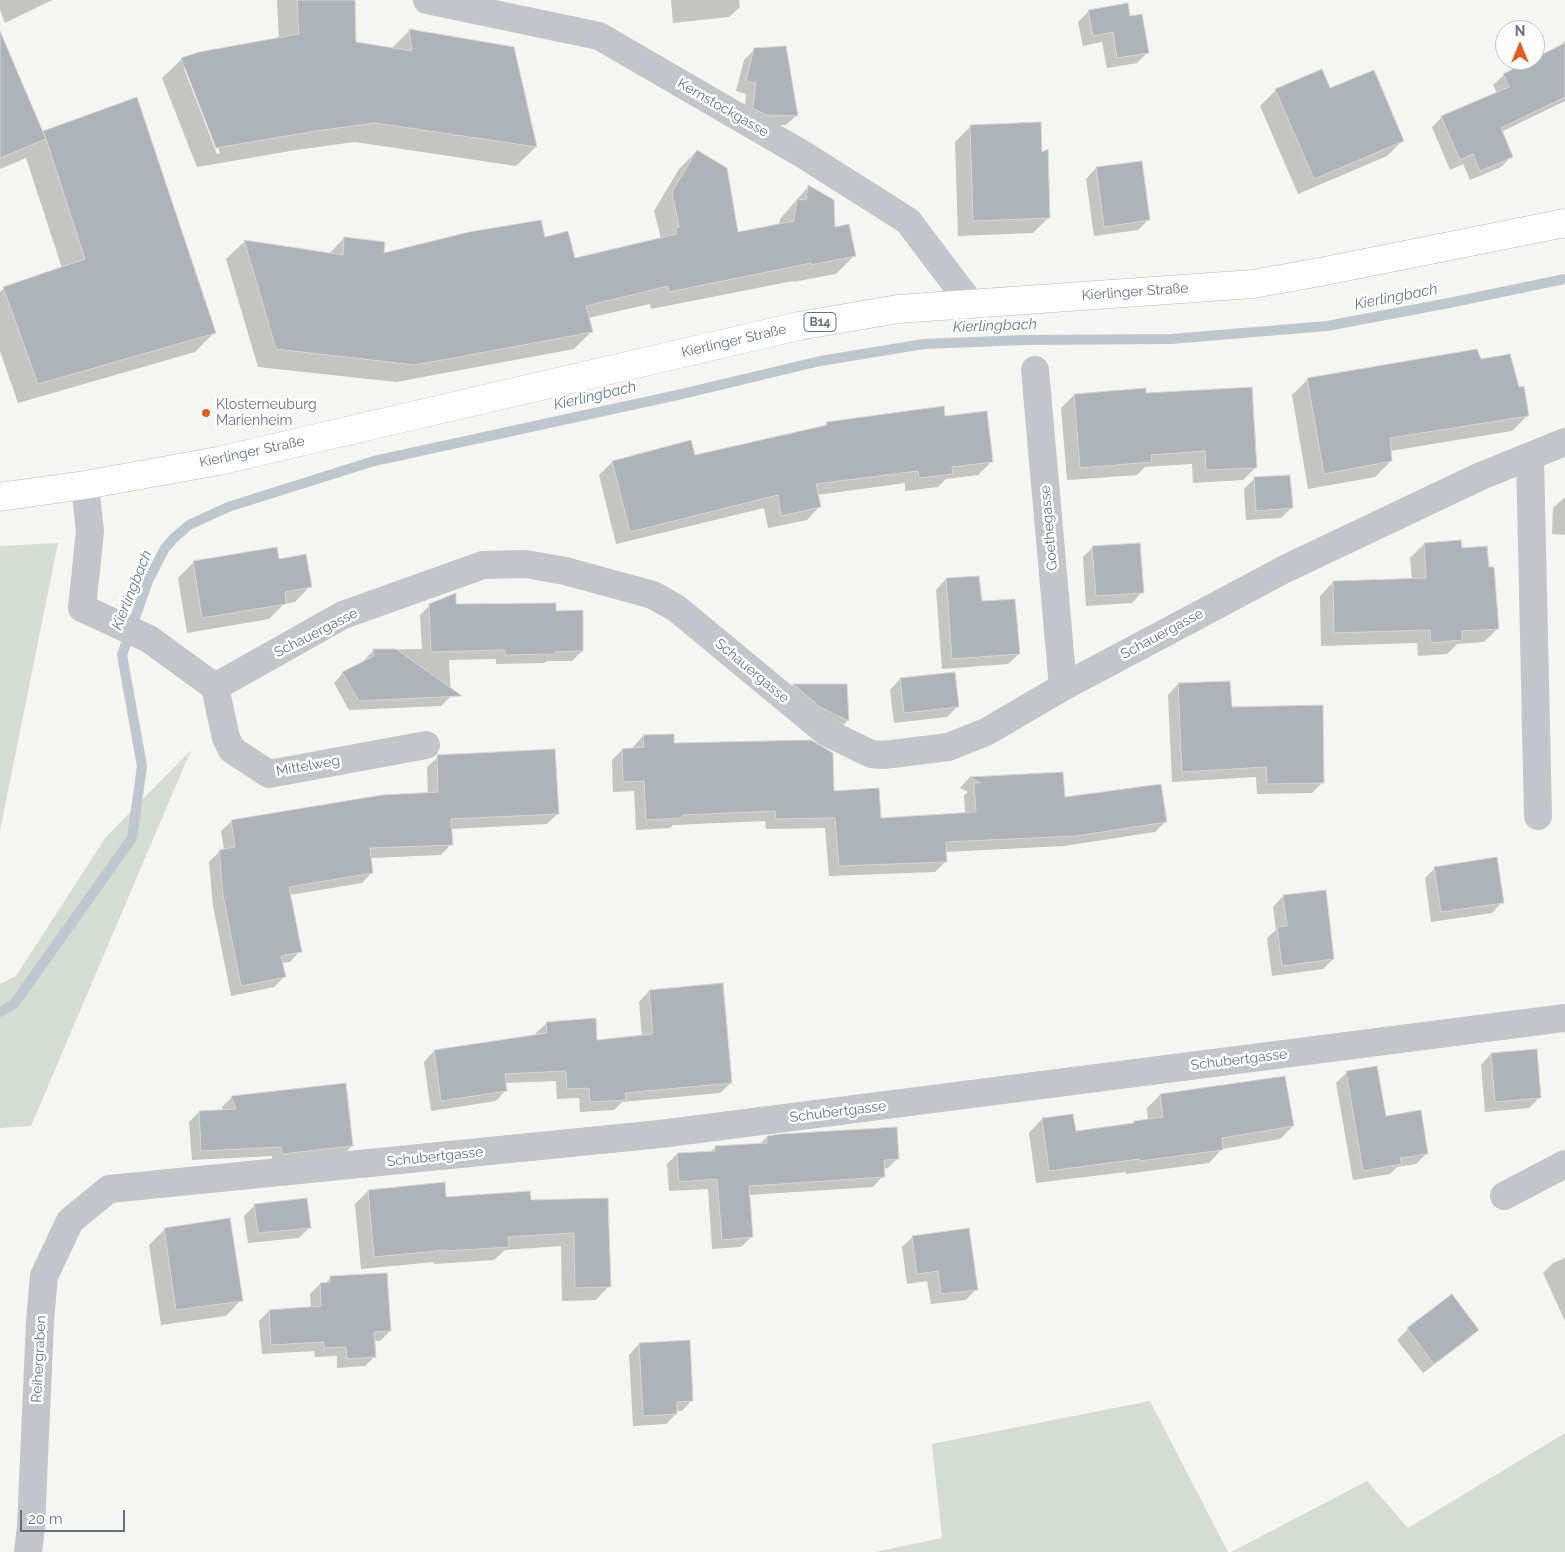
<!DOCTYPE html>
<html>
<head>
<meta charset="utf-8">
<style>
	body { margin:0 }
	#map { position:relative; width:1565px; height:1552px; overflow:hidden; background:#f5f5f1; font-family:Raleway,sans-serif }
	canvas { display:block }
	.north { position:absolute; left:1495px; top:20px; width:50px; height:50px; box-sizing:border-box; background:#fff; border:1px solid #c1c7cd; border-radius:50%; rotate:0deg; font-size:14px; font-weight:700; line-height:20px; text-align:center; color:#637282 }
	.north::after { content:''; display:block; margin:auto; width:18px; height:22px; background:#e55b20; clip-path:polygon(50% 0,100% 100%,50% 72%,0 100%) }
	.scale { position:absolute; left:20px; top:1510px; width:105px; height:22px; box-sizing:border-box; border:2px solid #637282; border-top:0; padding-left:6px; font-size:15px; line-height:18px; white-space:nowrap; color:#637282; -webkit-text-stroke:4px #fff; paint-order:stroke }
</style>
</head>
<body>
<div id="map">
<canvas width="1565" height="1552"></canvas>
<div class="north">N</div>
<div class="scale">20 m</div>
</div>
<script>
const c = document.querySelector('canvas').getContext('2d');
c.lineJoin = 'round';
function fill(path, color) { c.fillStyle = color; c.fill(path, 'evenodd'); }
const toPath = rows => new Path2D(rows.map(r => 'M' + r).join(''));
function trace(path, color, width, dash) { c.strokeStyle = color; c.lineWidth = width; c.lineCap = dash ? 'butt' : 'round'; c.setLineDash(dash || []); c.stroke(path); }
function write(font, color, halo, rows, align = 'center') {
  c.font = font + ' Raleway,sans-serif'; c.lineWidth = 5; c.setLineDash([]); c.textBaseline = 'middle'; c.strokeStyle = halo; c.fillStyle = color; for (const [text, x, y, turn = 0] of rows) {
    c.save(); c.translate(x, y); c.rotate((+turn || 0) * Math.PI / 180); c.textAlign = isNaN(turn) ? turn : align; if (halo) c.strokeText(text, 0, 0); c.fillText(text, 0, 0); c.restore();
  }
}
const green = toPath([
	[58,543,0,830,0,546],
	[191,750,31,1126,0,1128,0,984,16,976,106,837],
	[1150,1401,1228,1552,875,1552,942,1538,932,1444],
	[1565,1433,1565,1552,1231,1552,1367,1481,1408,1528]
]);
const shadow = toPath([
	[0,0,52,0,5,23,0,10],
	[277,0,353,0,355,43,391,49,410,30,536,147,516,166,355,142,296,150,197,167,162,78,182,59,280,67],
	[184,69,187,69,220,153,217,154],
	[671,0,739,0,740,7,729,17,673,23],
	[1089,11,1129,17,1148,52,1137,63,1107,68,1102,42,1083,46,1078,22],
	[1565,41,1565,101,1501,132,1512,156,1501,167,1470,180,1463,164,1450,170,1432,127,1442,117,1497,93,1493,85,1504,75,1557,48],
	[755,49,797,115,786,125,755,125,744,118,746,94,736,91,744,60],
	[0,51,42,134,44,132,215,332,195,352,18,403,0,351,0,292,4,288,62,268,26,158,0,169],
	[1276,90,1329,90,1403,140,1387,156,1298,194,1260,106],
	[971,126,1049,217,1033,233,958,236,955,142],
	[697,151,737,234,779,225,780,219,808,187,834,229,854,256,836,274,793,282,793,281,651,309,650,304,588,318,591,332,574,349,396,382,258,367,226,259,244,242,329,254,344,238,383,255,544,239,574,260,661,239,654,211,679,169],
	[1141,162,1149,219,1138,230,1094,236,1086,179,1096,168],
	[1480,361,1528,415,1512,431,1390,451,1391,461,1375,477,1308,489,1292,395,1308,379],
	[1145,394,1256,467,1243,480,1193,483,1192,464,1145,467,1137,475,1067,480,1061,408,1074,395],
	[943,407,944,417,991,462,978,475,946,479,938,487,905,491,905,483,818,495,820,506,807,520,768,528,764,508,616,544,599,475,612,462,694,457,822,427,827,423],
	[1255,478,1292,507,1281,518,1246,520,1244,489],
	[1565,497,1565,535,1552,534,1553,508],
	[1424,544,1498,628,1484,642,1457,644,1447,654,1418,656,1417,643,1321,646,1320,596,1333,582,1412,580,1410,558],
	[1093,547,1142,592,1132,603,1086,606,1083,557],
	[278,560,310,586,295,602,284,604,269,619,187,633,178,578,194,562],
	[946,579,981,603,1019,654,1008,664,942,669,936,590],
	[430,605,555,612,582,651,572,661,547,661,544,663,496,664,496,659,449,660,451,696,441,706,349,710,334,683,343,673,364,662,364,660,374,650,422,649,420,615],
	[900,679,957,707,947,717,894,723,890,690],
	[1178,684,1230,708,1323,782,1312,793,1257,794,1256,777,1172,782,1168,695],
	[793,685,846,685,848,720,843,725,815,711,789,690],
	[643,736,833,792,880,820,965,814,964,795,968,792,960,788,969,778,1062,774,1063,798,1165,822,1155,832,1064,846,945,852,946,861,935,872,829,876,825,828,766,829,765,821,673,825,670,828,636,830,634,791,613,792,612,760,622,750,633,749,633,747],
	[438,757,557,814,547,824,451,829,451,844,441,855,370,858,372,872,362,883,289,895,300,951,290,962,282,963,284,977,274,987,231,996,213,906,209,862,220,851,224,850,221,831,232,821,428,794,427,767],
	[1435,868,1502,902,1492,913,1431,922,1425,878],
	[1283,896,1333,959,1323,969,1272,976,1267,938,1276,930,1273,907],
	[649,991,731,1083,720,1093,622,1102,614,1110,580,1112,579,1098,557,1099,556,1081,505,1083,506,1090,496,1101,431,1111,424,1062,434,1051,536,1036,536,1033,547,1023,596,1042,642,1036,639,1002],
	[1491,1054,1540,1097,1529,1108,1485,1112,1481,1065],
	[1347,1072,1385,1117,1427,1153,1416,1164,1397,1167,1390,1174,1353,1180,1336,1083],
	[1160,1095,1293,1126,1280,1139,1222,1149,1209,1163,1126,1174,1126,1172,1036,1183,1029,1133,1042,1119,1075,1132,1132,1125,1135,1122,1148,1120,1147,1108],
	[232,1097,352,1146,342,1156,273,1163,272,1156,192,1160,189,1122,199,1112,223,1111,222,1107],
	[767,1137,898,1158,888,1168,883,1169,883,1176,873,1187,748,1195,751,1237,741,1247,712,1249,708,1189,669,1191,667,1164,677,1154,710,1152,716,1147,760,1144],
	[368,1191,445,1199,529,1202,607,1199,609,1286,596,1300,562,1301,561,1246,505,1250,494,1260,434,1264,434,1262,361,1269,355,1204],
	[255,1205,310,1227,299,1238,248,1243,244,1216],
	[165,1229,241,1300,226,1316,161,1325,149,1245],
	[913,1237,976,1289,966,1300,931,1304,927,1281,907,1284,902,1247],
	[1565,1258,1565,1321,1543,1273,1553,1263],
	[331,1278,390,1331,380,1341,374,1341,375,1356,365,1366,337,1368,337,1356,315,1357,314,1351,262,1354,259,1321,269,1311,311,1308,310,1294,320,1284,324,1284],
	[1451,1296,1477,1330,1467,1340,1423,1373,1397,1340,1408,1329],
	[639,1344,692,1400,682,1411,676,1411,676,1414,666,1424,633,1426,629,1355]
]);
const stream = toPath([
	[0,1012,14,1004,132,838,142,766,122,655,148,581,165,548,174,538,189,525,228,507,374,461,682,394,820,361,924,344,1025,340,1171,339,1327,326,1449,303,1565,279]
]);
const building = toPath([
	[297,0,355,0,356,42,412,51,409,29,514,47,537,147,375,123,316,131,216,148,181,58,199,52,299,34,297,0],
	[1128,3,1130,16,1142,14,1149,53,1117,58,1113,32,1093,36,1088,10,1128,3],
	[0,31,46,139,43,131,137,97,216,333,38,384,3,287,85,259,46,139,0,158,0,31],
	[1565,43,1565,97,1501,128,1513,157,1480,171,1473,154,1460,160,1441,116,1509,87,1503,74,1531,60,1535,60,1535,58,1565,43],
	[786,46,798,116,766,115,753,108,756,83,746,81,754,48,786,46],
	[1322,69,1330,88,1374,70,1404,141,1314,179,1275,89,1322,69],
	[1041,122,1042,152,1048,149,1050,218,973,221,970,125,1041,122],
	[697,150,727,168,738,232,794,221,797,199,806,200,808,185,834,200,835,227,849,224,856,256,811,265,811,263,669,292,668,286,586,306,593,332,415,365,276,349,244,240,343,255,344,237,385,242,384,253,469,232,541,220,545,237,568,231,575,258,677,234,676,228,679,227,672,192,697,150],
	[1142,161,1150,220,1104,227,1096,167,1142,161],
	[1477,349,1481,359,1510,354,1519,387,1524,386,1529,416,1390,438,1392,461,1324,474,1307,378,1477,349],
	[1252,387,1257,468,1206,470,1205,451,1151,455,1152,462,1080,468,1074,394,1146,388,1146,393,1252,387],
	[944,406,945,416,987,411,993,462,952,467,953,474,919,478,918,471,816,484,821,507,781,516,778,495,630,532,612,461,691,440,695,455,827,425,826,422,944,406],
	[1290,475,1293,508,1256,511,1254,477,1290,475],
	[1461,540,1462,548,1487,546,1489,567,1494,567,1499,629,1462,631,1462,640,1431,643,1430,630,1334,633,1333,581,1426,578,1424,543,1461,540],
	[1140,543,1144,593,1096,596,1092,546,1140,543],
	[277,547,279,559,306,554,312,587,285,592,286,604,202,618,193,561,277,547],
	[979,576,982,601,1015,599,1020,654,952,659,946,578,979,576],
	[456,593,456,604,556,603,556,611,583,610,583,651,555,652,555,654,505,655,505,650,431,652,429,604,456,593],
	[373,649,396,649,462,696,359,701,342,672,374,656,373,649],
	[955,672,959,707,904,713,900,678,955,672],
	[1230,681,1232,707,1323,705,1324,783,1267,784,1266,767,1182,772,1178,683,1230,681],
	[793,684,847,684,849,721,820,707,793,684],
	[674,734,674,743,811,740,833,753,834,791,879,788,881,818,976,812,974,783,981,783,969,777,1063,772,1065,797,1161,784,1167,822,1075,836,946,842,947,862,839,866,835,818,776,819,775,811,682,815,682,818,646,820,644,781,623,782,622,749,644,747,643,735,674,734],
	[555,749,559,814,451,819,453,845,370,848,373,873,289,887,302,952,281,956,286,977,241,986,223,895,219,850,235,847,231,820,382,795,438,792,437,755,555,749],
	[1497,857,1504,903,1441,912,1434,867,1497,857],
	[1326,890,1334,959,1282,966,1277,927,1287,926,1283,895,1326,890],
	[723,983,732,1083,625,1093,626,1100,590,1102,589,1088,567,1089,566,1071,505,1074,507,1091,441,1101,434,1050,547,1033,546,1022,596,1018,597,1040,653,1034,649,990,723,983],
	[1537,1049,1541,1098,1495,1102,1491,1053,1537,1049],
	[1377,1066,1386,1116,1421,1110,1428,1154,1400,1158,1402,1164,1363,1171,1346,1071,1377,1066],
	[1285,1076,1294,1126,1222,1138,1223,1150,1139,1161,1139,1159,1049,1171,1042,1118,1073,1114,1076,1131,1134,1123,1134,1121,1163,1117,1160,1094,1285,1076],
	[346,1083,353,1146,282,1154,281,1147,201,1151,199,1111,236,1109,231,1096,346,1083],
	[897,1127,899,1159,884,1160,885,1177,749,1186,753,1237,722,1240,717,1179,679,1182,677,1153,715,1151,715,1146,767,1143,767,1136,781,1134,897,1127],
	[445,1182,446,1197,530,1191,531,1200,608,1198,611,1287,575,1288,574,1233,508,1237,509,1247,447,1251,447,1250,374,1257,368,1190,445,1182],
	[307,1198,311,1228,258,1233,254,1204,307,1198],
	[230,1218,243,1301,176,1310,164,1228,230,1218],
	[969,1228,978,1290,941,1294,938,1271,917,1274,912,1236,969,1228],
	[387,1273,391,1331,374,1332,376,1357,347,1359,346,1347,324,1348,324,1342,271,1345,269,1310,321,1306,320,1283,330,1282,330,1276,387,1273],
	[1452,1294,1479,1330,1434,1364,1407,1328,1452,1294],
	[690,1340,693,1401,677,1402,677,1414,643,1416,639,1343,690,1340]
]);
const street = toPath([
	[427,0,599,36,804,155,908,221,970,303],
	[1035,370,1063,687],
	[1530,457,1538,816],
	[85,485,90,531,82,608,149,639,215,687,343,615,483,565,526,564,565,571,653,595,676,608,826,732,871,754,884,755,948,747,986,732,1063,687,1287,568,1481,476,1565,442],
	[215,687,226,738,232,750,269,774,426,745],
	[1504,1196,1565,1164],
	[28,1552,31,1527,40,1321,44,1276,70,1221,109,1189,660,1134,1565,1018]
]);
const primary = toPath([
	[0,497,85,485,218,461,799,326,898,309,1253,284,1320,272,1565,223]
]);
const markers = [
	[206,413,5,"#e55b20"]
];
const shields = [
	[820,322,32]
];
const shieldNames = [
	["B14",820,322]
];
const streetNames = [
	["Kernstockgasse",723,108,30],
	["Kierlinger Straße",1135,292,-4],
	["Kierlinger Straße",734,341,-13],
	["Kierlinger Straße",252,452,-12],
	["Goethegasse",1049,528,-95],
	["Schauergasse",316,633,-27],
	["Schauergasse",1162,634,-28],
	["Schauergasse",752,671,40],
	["Mittelweg",308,766,-10],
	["Schubertgasse",1239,1060,-7],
	["Schubertgasse",838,1112,-7],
	["Schubertgasse",435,1157,-6],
	["Reihergraben",39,1359,-87]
];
const poiNames = [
	["Klosterneuburg",216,405],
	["Marienheim",216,421]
];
const waterNames = [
	["Kierlingbach",1396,297,-11],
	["Kierlingbach",995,326,-2],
	["Kierlingbach",595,396,-13],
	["Kierlingbach",132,590,-68]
];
fill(green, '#d5dcd2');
fill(shadow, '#0003');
trace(stream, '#bdc7cd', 10);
fill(building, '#adb3b9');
trace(building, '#d6d6d4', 1);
trace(primary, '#b5b9bd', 29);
trace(street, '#c2c5c9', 28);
trace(primary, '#fff', 28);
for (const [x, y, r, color] of markers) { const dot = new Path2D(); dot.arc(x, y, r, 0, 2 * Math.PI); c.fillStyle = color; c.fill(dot); trace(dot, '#fff', 2); }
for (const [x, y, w] of shields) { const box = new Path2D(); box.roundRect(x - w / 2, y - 9.5, w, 19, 4); c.fillStyle = '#fff'; c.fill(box); trace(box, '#637282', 1); }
write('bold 12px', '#637282', null, shieldNames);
write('14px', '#637282', '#fff', streetNames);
write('14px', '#637282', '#fff', poiNames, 'left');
write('italic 15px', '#637a86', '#fff', waterNames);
</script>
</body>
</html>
